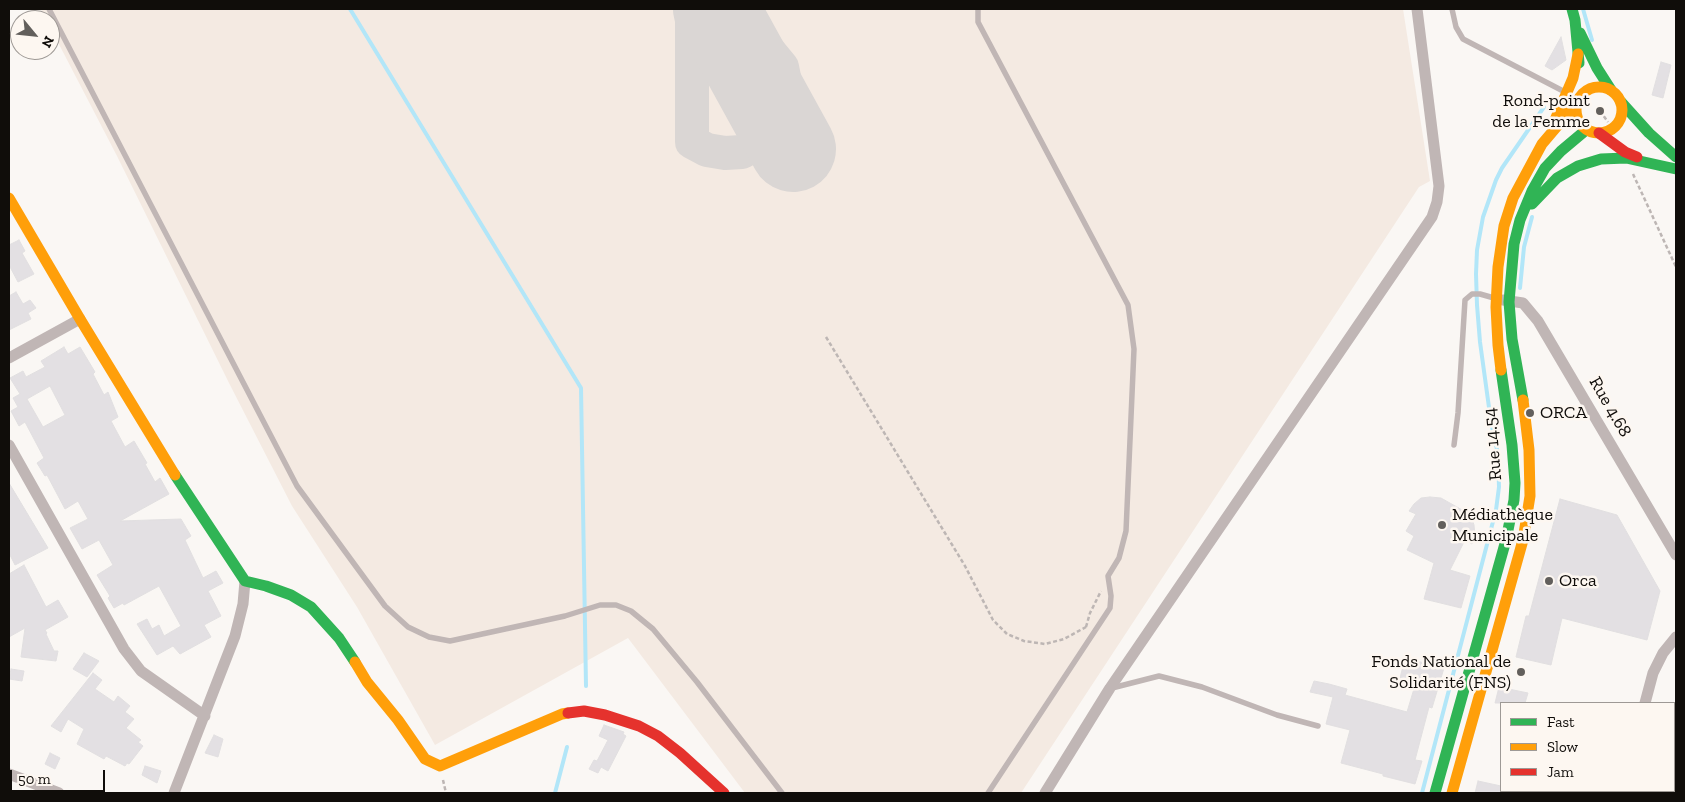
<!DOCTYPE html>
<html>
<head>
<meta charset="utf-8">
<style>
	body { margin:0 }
	#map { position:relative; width:1685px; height:802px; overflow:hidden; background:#faf7f4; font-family:"Zilla Slab",serif }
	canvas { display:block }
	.frame { position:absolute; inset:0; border:10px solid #100d0a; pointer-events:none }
	.legend { position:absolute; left:1500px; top:702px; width:175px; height:90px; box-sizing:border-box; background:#fdf7f1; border:1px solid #9e9995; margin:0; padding:6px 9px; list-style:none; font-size:15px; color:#100d0a }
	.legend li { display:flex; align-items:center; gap:10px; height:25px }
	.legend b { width:25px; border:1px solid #9e9995 }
	.north { position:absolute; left:10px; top:10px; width:50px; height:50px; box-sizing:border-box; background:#fdf7f1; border:1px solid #9e9995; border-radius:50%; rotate:118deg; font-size:14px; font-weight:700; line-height:20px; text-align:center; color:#100d0a }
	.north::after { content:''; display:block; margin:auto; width:18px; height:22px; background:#625f5c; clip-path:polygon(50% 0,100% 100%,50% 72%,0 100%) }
	.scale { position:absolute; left:10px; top:770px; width:95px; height:22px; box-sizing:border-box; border:2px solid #100d0a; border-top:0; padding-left:6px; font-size:15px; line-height:18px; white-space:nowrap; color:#100d0a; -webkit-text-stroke:4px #fdf7f1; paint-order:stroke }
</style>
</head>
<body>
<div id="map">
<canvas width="1685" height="802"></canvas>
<div class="frame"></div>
<ul class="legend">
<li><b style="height:6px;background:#30b455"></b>Fast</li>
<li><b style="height:6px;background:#ff9f0a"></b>Slow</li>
<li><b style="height:6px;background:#e5322d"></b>Jam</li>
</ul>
<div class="north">N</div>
<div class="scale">50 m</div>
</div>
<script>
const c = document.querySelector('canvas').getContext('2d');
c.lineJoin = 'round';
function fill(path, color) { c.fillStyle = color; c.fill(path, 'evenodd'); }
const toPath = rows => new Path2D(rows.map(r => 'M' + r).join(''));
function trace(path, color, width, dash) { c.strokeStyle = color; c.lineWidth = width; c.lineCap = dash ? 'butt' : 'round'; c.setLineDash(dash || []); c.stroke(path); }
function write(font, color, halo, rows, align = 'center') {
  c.font = font + ' "Zilla Slab",serif'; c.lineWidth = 5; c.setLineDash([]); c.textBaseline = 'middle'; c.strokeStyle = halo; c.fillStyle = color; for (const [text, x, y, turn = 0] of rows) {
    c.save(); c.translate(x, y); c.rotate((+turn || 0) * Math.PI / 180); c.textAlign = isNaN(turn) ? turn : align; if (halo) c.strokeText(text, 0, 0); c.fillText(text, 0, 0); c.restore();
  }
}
const built = toPath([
	[41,9,1403,9,1430,181,1419,187,1021,793,745,793,628,638,435,745,357,607,292,506,229,383,117,156,50,27,50,20,46,20]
]);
const stream = toPath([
	[350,9,581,388,586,686],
	[1583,9,1592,40],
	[1520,288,1524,247,1532,217],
	[555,793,567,747],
	[1422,793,1496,510,1499,487,1498,454,1491,422,1480,342,1477,305,1476,274,1477,250,1483,217,1496,180,1502,168,1544,107]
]);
const taxiway = toPath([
	[692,9,692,142,707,150,725,153,742,152,769,137,779,124,784,108,786,87,782,67,768,50,752,41,730,33]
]);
const runway = toPath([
	[716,9,793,149]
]);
const building = toPath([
	[1561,37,1566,60,1552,70,1545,66,1561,37],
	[1661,62,1671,65,1663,98,1652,95,1661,62],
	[19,240,25,251,22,253,34,274,18,282,9,265,9,245,19,240],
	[16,292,23,304,30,300,36,308,28,313,31,319,9,330,9,296,16,292],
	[64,347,68,354,80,347,95,372,93,374,104,395,108,392,118,417,111,421,125,447,134,441,147,463,145,464,155,482,160,478,169,494,120,521,181,519,191,536,185,540,203,578,216,571,223,583,208,591,221,616,204,625,211,637,180,654,173,646,157,655,137,624,147,619,152,629,159,625,164,636,181,626,159,586,124,605,123,603,114,608,108,598,110,596,97,575,113,565,99,540,82,549,70,528,88,519,78,501,65,509,47,475,45,476,37,463,44,458,25,422,19,426,11,411,18,407,13,398,20,394,10,378,23,371,26,377,45,367,41,361,64,347],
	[50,386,65,415,43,427,27,399,50,386],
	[9,483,48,548,15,565,9,553,9,483],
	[1430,497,1441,498,1464,511,1472,519,1474,525,1475,536,1472,544,1465,540,1450,570,1470,576,1461,608,1424,599,1434,563,1407,550,1414,536,1406,531,1416,514,1409,511,1414,504,1421,498,1430,497],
	[1560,499,1617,515,1660,591,1647,640,1562,618,1551,665,1516,657,1526,616,1529,616,1560,499],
	[24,565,46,607,58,600,68,617,45,630,47,633,46,634,54,651,58,651,56,661,21,657,25,628,9,637,9,574,24,565],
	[84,653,99,661,87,677,73,669,84,653],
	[1405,658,1444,668,1432,708,1429,707,1415,760,1422,761,1415,784,1383,776,1383,774,1341,763,1350,730,1326,724,1333,697,1310,692,1314,681,1329,684,1347,689,1345,695,1407,712,1416,682,1400,678,1405,658],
	[11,669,24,671,22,681,9,679,11,669],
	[93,673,102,680,95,689,114,702,118,696,130,706,125,712,134,719,126,728,141,740,138,742,143,746,129,764,127,763,125,766,106,756,104,759,77,744,84,729,68,719,61,732,51,726,93,673],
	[1499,687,1528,693,1525,703,1495,703,1499,687],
	[604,725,624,732,623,734,626,736,608,771,601,767,598,773,589,769,594,760,597,761,608,740,599,736,604,725],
	[214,735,223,739,218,757,205,753,214,735],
	[50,753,60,758,55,769,45,764,50,753],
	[145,766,161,771,157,783,142,775,145,766],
	[1478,781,1501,786,1501,791,1513,791,1512,793,1475,793,1478,781]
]);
const path = toPath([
	[1600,111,1608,122],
	[1633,174,1676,267],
	[826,337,965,566,993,620,1007,634,1024,641,1045,644,1064,639,1086,627],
	[1086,627,1090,613,1101,591],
	[443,780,446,793]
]);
const lane = toPath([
	[49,9,297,486,385,606,408,627,429,637,450,641,565,616,600,605,616,605,631,611,653,629,697,682,782,793],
	[978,9,978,22,1128,305,1134,349,1126,531,1119,558,1108,576,1111,596,1110,608,988,793],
	[1452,9,1456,27,1463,39,1565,92],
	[1454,445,1458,413,1465,300,1472,294,1480,294,1494,298],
	[1112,688,1159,676,1202,687,1277,715,1318,726]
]);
const street = toPath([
	[1503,300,1523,303,1538,321,1676,555],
	[9,358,80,319],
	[9,445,124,649,141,671,205,716],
	[1645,703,1653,673,1663,653,1676,637],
	[9,774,59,793],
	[174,793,235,636,243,604,245,581],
	[1045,793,1110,688,1432,217,1437,202,1439,186,1417,9],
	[1623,793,1624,791]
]);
const fast = toPath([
	[1572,9,1575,20,1579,63],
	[1580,33,1597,68,1611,90],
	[1621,102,1649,133,1676,157],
	[1532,204,1557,178,1578,166,1601,159,1626,158,1676,169],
	[1523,400,1512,339,1509,302,1514,244,1520,220,1532,191,1545,168,1561,151,1586,130],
	[175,475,245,581,266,586,291,595,311,607,339,638,355,662],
	[1435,793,1506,540,1514,500,1515,483,1512,445,1501,370]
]);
const slow = toPath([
	'1576 110a23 23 0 1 1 46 0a23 23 0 1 1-46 0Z',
	[1555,120,1573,78,1578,54],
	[9,198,80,319,175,475],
	[1501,370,1498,345,1496,307,1498,267,1504,226,1513,198,1542,144,1576,104],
	[355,662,367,682,398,720,425,759,440,766,562,714,568,713],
	[1452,793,1523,540,1530,496,1529,450,1523,400]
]);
const jam = toPath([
	[1599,133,1625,152,1637,157],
	[568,713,584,711,605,715,639,726,658,736,680,753,724,793]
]);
const markers = [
	[1600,111,5,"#625f5c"],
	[1530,413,5,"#625f5c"],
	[1442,525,5,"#625f5c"],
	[1549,581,5,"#625f5c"],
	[1521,672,5,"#625f5c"]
];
const poiNames = [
	["Rond-point",1590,101,"right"],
	["de la Femme",1590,122,"right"],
	["ORCA",1540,413],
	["Médiathèque",1452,515],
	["Municipale",1452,536],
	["Orca",1559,581],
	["Fonds National de",1511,662,"right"],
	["Solidarité (FNS)",1511,683,"right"]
];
const streetNames = [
	["Rue 4.68",1610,407,60],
	["Rue 14.54",1493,444,-95]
];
fill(built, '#f4eae2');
trace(stream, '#b2e6f8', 4);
trace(taxiway, '#dad6d4', 34);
trace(runway, '#dad6d4', 86);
fill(building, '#e3e0e3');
trace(building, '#e1dfe0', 1);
trace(path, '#bdb6b4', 2.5, [4, 2.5]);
trace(lane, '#c0b6b5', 5.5);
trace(street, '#c0b6b5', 11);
trace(fast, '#30b455', 11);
trace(slow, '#ff9f0a', 11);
trace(jam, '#e5322d', 11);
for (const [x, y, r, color] of markers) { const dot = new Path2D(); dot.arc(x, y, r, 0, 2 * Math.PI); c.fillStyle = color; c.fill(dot); trace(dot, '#fdf7f1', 2); }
write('18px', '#100d0a', '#fdf7f1', poiNames, 'left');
write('18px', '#100d0a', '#fdf7f1', streetNames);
</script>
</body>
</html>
